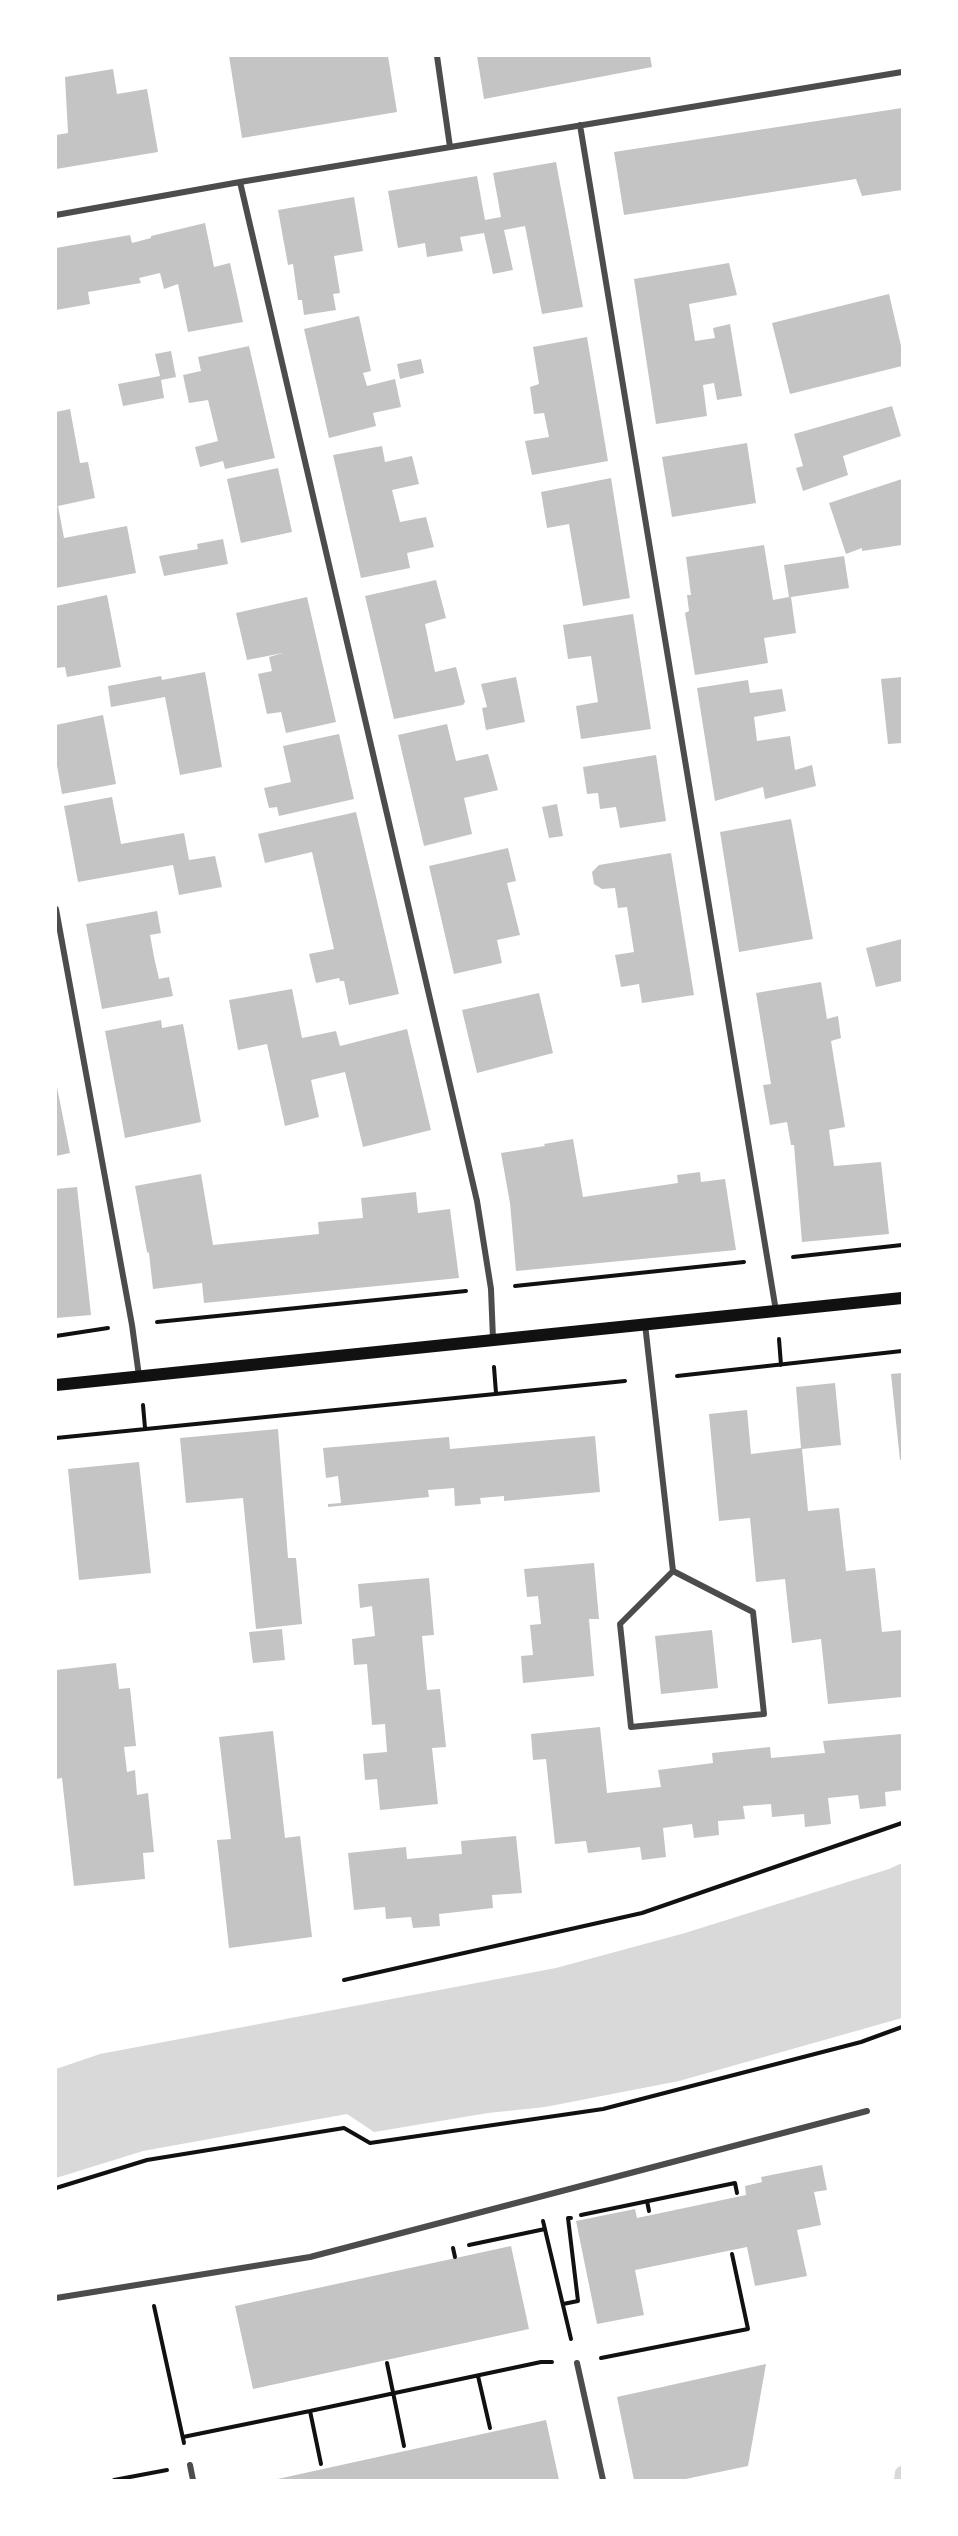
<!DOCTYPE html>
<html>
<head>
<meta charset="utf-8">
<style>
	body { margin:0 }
	#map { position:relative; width:958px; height:2536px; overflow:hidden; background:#fff; font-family:Lora,serif }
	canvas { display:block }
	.frame { position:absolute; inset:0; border:57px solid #fff; pointer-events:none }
</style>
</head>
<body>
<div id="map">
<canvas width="958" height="2536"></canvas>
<div class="frame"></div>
</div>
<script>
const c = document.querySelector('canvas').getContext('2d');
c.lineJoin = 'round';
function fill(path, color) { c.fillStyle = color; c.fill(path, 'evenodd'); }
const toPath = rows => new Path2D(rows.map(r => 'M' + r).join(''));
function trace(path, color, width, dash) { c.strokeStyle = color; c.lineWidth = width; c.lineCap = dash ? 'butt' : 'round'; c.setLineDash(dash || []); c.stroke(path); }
const water = toPath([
	[902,1863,902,2018,679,2081,545,2107,488,2113,374,2132,347,2114,143,2151,56,2178,56,2069,100,2054,556,1968,685,1933,889,1869]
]);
const stream = toPath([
	[901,2480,902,2473]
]);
const building = toPath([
	[229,56,388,56,397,112,242,138],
	[477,56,650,56,652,67,484,99],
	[113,69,117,94,147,89,158,152,56,169,56,135,68,133,65,77],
	[902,108,902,190,862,196,856,179,624,215,614,152],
	[556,162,583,307,542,314,525,226,504,230,513,270,493,274,484,233,460,237,463,251,427,257,425,243,398,248,388,191,477,176,485,220,501,217,493,173],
	[354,197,363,251,334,256,340,293,333,294,336,310,304,315,302,300,298,300,293,264,288,265,278,210],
	[205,223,214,267,230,263,243,322,188,332,178,284,164,289,160,273,139,278,141,283,88,292,90,304,56,310,56,248,130,235,132,243,151,238,151,236],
	[729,263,737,295,689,304,695,341,715,338,713,328,730,324,742,396,717,400,714,383,703,385,707,416,656,424,634,279],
	[889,294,902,350,902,366,790,394,772,323],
	[359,316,371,371,363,373,367,386,395,379,401,407,373,413,376,426,329,438,304,329],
	[587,337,608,461,532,475,525,441,549,437,544,413,534,414,530,387,539,384,533,347],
	[249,346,275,458,225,469,223,461,200,467,195,447,218,441,208,400,189,403,183,375,201,371,198,357],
	[171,351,176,377,161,380,164,398,123,406,118,384,160,376,155,354],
	[421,359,424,373,400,379,397,364],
	[892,406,901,436,843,456,848,475,803,491,796,468,803,466,794,434],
	[70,409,80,463,88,462,95,498,58,506,64,538,127,526,136,573,56,588,56,412],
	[747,443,756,503,672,517,662,457],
	[382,446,385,462,412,456,419,484,392,490,400,522,426,517,434,547,407,553,410,568,361,578,333,455],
	[278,468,292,532,241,543,227,479],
	[611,478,630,598,583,606,569,524,547,528,541,492],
	[902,479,902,545,862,551,862,548,846,554,829,503],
	[223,539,228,564,164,576,159,556,198,549,197,544],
	[764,545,773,600,789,597,784,565,844,556,849,588,791,597,796,633,764,638,768,663,695,675,685,613,689,611,687,595,691,595,686,557],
	[436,580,446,618,425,624,435,672,456,667,465,702,463,705,394,719,365,596],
	[107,595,121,667,67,677,65,667,56,668,56,606],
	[307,597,336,722,286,733,281,712,267,714,258,674,272,671,269,657,283,653,247,660,236,613],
	[633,614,651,729,581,739,576,706,598,702,591,656,568,659,563,625],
	[205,672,222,767,180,775,165,697,111,707,108,686,161,676,162,680],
	[516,677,525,722,486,730,482,708,487,707,481,684],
	[902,677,902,743,888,744,881,679],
	[748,680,750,693,782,689,786,711,754,717,757,741,790,736,795,770,812,765,816,786,765,799,763,787,715,801,697,688],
	[103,715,116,784,62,794,56,760,56,725],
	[447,724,456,761,488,754,498,790,464,798,472,834,424,846,398,735],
	[339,734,354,799,279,816,277,807,269,808,264,788,291,782,283,746],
	[656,755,666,821,620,828,616,807,600,809,598,793,587,794,583,767],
	[112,797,121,844,184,833,189,860,215,856,222,887,179,895,173,865,78,882,64,806],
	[557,804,563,836,549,838,542,807],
	[356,812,399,994,349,1005,344,981,340,981,339,978,316,983,309,954,334,949,312,852,265,863,258,834],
	[791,819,813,939,739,952,720,832],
	[508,848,516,881,507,883,520,935,497,940,502,963,454,974,429,866],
	[671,853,694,995,642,1003,639,984,621,987,615,955,634,952,627,907,618,908,615,888,602,889,594,884,592,872,599,865],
	[157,911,161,933,150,935,154,957,159,979,169,977,173,996,102,1009,86,924],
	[902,939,902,981,876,987,866,948],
	[821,982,827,1019,838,1016,841,1038,831,1041,845,1127,829,1130,834,1166,881,1162,889,1234,802,1242,794,1145,791,1145,787,1122,770,1125,763,1085,771,1084,756,993],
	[292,989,302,1038,336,1031,340,1046,407,1029,431,1130,363,1147,345,1072,311,1080,319,1117,285,1126,267,1044,238,1050,229,1000],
	[539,993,553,1053,477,1073,462,1010],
	[161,1020,162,1028,183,1024,201,1122,125,1138,105,1031],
	[56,1082,70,1153,56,1156],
	[573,1139,583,1197,678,1183,677,1175,700,1172,701,1182,725,1179,736,1250,516,1271,510,1203,501,1153,545,1146,544,1144],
	[201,1174,213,1245,319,1234,318,1222,363,1218,361,1198,416,1192,418,1213,450,1209,459,1278,204,1303,202,1283,153,1289,149,1253,147,1252,135,1186],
	[77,1187,91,1315,56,1318,56,1189],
	[902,1373,902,1460,900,1460,891,1374],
	[835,1383,841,1445,802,1449,808,1511,839,1508,846,1571,875,1568,882,1632,902,1630,902,1697,828,1704,821,1639,792,1643,785,1579,756,1582,750,1518,719,1521,709,1414,747,1410,751,1454,801,1448,796,1387],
	[278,1429,288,1558,296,1558,302,1624,256,1629,243,1498,186,1503,180,1438],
	[595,1436,600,1492,504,1501,504,1496,480,1498,481,1504,455,1506,454,1488,428,1490,429,1497,328,1507,328,1504,341,1503,338,1476,326,1478,323,1448,449,1437,450,1449],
	[139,1462,151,1573,79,1580,68,1469],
	[594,1563,599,1619,589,1619,594,1676,523,1683,521,1656,533,1655,530,1625,541,1624,538,1596,527,1597,524,1569],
	[429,1578,434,1635,422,1636,427,1690,440,1689,446,1747,432,1748,438,1804,380,1810,377,1779,365,1780,363,1754,387,1752,385,1724,372,1725,367,1664,354,1665,352,1639,375,1636,372,1606,360,1608,358,1584],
	[282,1629,285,1660,253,1663,249,1632],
	[712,1630,718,1688,661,1694,655,1636],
	[116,1663,119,1689,130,1688,136,1746,124,1747,127,1772,135,1770,137,1795,148,1793,154,1852,143,1853,145,1879,74,1886,62,1778,56,1779,56,1670],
	[600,1727,607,1793,661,1787,658,1770,713,1763,712,1753,770,1747,771,1758,825,1753,823,1741,902,1734,902,1790,885,1792,886,1806,860,1809,858,1795,828,1798,831,1824,805,1827,804,1814,772,1817,771,1804,743,1806,745,1819,718,1821,719,1835,694,1838,692,1824,663,1828,666,1857,642,1860,640,1847,588,1853,586,1841,555,1844,546,1759,533,1760,531,1734],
	[273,1731,285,1838,300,1836,312,1937,229,1948,217,1840,231,1839,219,1737],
	[516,1836,522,1893,492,1895,493,1908,439,1914,440,1926,413,1928,411,1917,386,1919,385,1907,354,1910,348,1853,406,1847,407,1859,462,1854,461,1841],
	[822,2165,827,2190,814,2192,821,2225,797,2230,807,2276,755,2286,747,2247,635,2270,644,2315,597,2324,576,2221,635,2209,637,2218,746,2195,745,2186,762,2182,761,2177],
	[511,2246,529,2329,253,2389,235,2306],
	[766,2364,748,2466,681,2480,634,2480,617,2397],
	[546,2420,559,2480,273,2480]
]);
const path = toPath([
	[793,1257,902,1245],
	[515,1286,744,1262],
	[157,1322,466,1291],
	[56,1336,108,1328],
	[779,1339,781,1365],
	[494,1367,496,1393],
	[677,1376,902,1351],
	[143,1405,145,1428],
	[56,1438,625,1381],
	[344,1980,642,1913,902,1823],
	[56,2188,147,2160,344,2128,370,2143,603,2109,861,2042,902,2027],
	[647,2201,649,2211],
	[581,2215,735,2183,737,2193],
	[543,2221,571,2339],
	[469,2245,545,2229],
	[453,2248,455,2257],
	[563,2304,578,2301,568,2218,571,2218],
	[154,2306,184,2443],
	[601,2358,748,2329,732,2254],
	[387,2363,404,2446],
	[478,2376,490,2428],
	[183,2437,310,2411],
	[321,2464,310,2411,541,2362,552,2362],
	[114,2480,167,2470]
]);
const minor = toPath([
	[437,56,450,147],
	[580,125,776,1311],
	[240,182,477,1201,491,1289,493,1339],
	[56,215,240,182,902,72],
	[56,909,132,1325,139,1376],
	[645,1324,673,1571,753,1612,764,1714,631,1727,620,1624,673,1571],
	[56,2298,310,2257,867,2111],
	[577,2363,603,2480],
	[190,2465,193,2480]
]);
const secondary = toPath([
	[56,1385,902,1298]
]);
fill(water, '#d9d9d9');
trace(stream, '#d9d9d9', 14);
fill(building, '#c4c4c4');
trace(path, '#111', 4);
trace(minor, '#4c4c4c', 6);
trace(secondary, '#111', 12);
</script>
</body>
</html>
